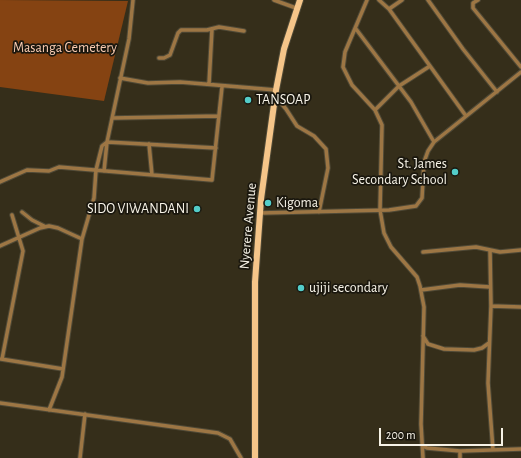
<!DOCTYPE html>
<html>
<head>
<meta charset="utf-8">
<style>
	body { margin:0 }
	#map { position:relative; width:521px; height:458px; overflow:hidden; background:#352e1a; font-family:"Alegreya Sans",sans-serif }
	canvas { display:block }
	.scale { position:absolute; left:379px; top:428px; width:124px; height:18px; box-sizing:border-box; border:2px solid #f7f3e7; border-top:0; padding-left:5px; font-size:12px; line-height:14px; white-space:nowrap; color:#f7f3e7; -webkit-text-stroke:3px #1a170e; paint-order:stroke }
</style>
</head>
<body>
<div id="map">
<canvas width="521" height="458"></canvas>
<div class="scale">200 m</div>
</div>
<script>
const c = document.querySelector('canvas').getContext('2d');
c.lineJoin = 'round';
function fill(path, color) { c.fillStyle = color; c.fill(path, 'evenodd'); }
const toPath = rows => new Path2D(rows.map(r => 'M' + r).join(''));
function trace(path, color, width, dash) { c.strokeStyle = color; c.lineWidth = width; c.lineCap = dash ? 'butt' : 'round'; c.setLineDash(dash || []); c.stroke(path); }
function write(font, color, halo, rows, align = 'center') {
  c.font = font + ' "Alegreya Sans",sans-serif'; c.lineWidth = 3.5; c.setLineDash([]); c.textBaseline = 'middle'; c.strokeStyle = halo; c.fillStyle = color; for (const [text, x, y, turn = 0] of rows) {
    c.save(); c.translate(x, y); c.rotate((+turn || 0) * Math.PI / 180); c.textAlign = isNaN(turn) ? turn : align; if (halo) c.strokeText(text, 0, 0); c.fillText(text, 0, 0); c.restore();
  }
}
const green = toPath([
	[0,0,128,1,104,101,0,87]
]);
const minor = toPath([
	[274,0,296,8],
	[367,0,345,52,343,67,352,85,375,110,382,125,380,210,384,233,391,247,417,277,420,286,424,307,421,424,423,458],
	[379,0,389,9,466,116],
	[428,0,463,49,497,92],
	[478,0,473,3,473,8,521,67],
	[389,9,402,0],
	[356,29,411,102,434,142],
	[159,58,164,58,170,55,178,33,181,30,207,30,219,27,244,31],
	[120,78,148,83,180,82,276,90],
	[209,84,212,29],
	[275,96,286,109,297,126,314,136,326,149,328,168,319,212],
	[375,110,399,86,430,66],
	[113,118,219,116],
	[149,144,152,175],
	[104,171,107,142,129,39,133,0],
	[0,182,27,170,49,171,59,167,212,180,222,87],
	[22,212,32,220,44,226],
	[260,213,389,210,416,206,422,198,424,162,428,151,434,142,521,72],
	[0,246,40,228,49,226,58,228,82,239],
	[490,250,491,306,488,383,493,450],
	[423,252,476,247,500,252,521,250],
	[421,290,460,285,490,287],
	[491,306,521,307],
	[423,336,428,344,444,349,474,350,482,348,489,343],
	[1,359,63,369],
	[2,359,23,251,12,215],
	[0,403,218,433,230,439,241,458],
	[49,410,62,377,82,239,94,198,96,170,102,146,107,142,216,148],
	[423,446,427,448,460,451,521,449],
	[460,451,460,458],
	[80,458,85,414]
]);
const primary = toPath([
	[255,458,255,282,261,199,276,90,284,49,300,0]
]);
const markers = [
	[248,100,4,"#53cdc9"],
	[455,172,4,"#53cdc9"],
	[268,203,4,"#53cdc9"],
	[197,209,4,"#53cdc9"],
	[301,288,4,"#53cdc9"]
];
const parkNames = [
	["Masanga Cemetery",65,48]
];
const poiNames = [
	["TANSOAP",256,100],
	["St. James",447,164,"right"],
	["Secondary School",447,180,"right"],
	["Kigoma",276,203],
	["SIDO VIWANDANI",189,209,"right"],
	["ujiji secondary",309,288]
];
const streetNames = [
	["Nyerere Avenue",248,226,-85]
];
fill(green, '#854312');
trace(minor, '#504a37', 5.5);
trace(primary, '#504a37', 8);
trace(minor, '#9d7644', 3.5);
trace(primary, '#f5c589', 6);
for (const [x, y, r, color] of markers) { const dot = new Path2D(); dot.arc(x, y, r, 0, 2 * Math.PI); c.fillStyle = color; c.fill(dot); trace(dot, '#1a170e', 1.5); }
write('14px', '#f9ccb2', '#1a170e', parkNames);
write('14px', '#f7f3e7', '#1a170e', poiNames, 'left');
write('14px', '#f7f3e7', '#1a170e', streetNames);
</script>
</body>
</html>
